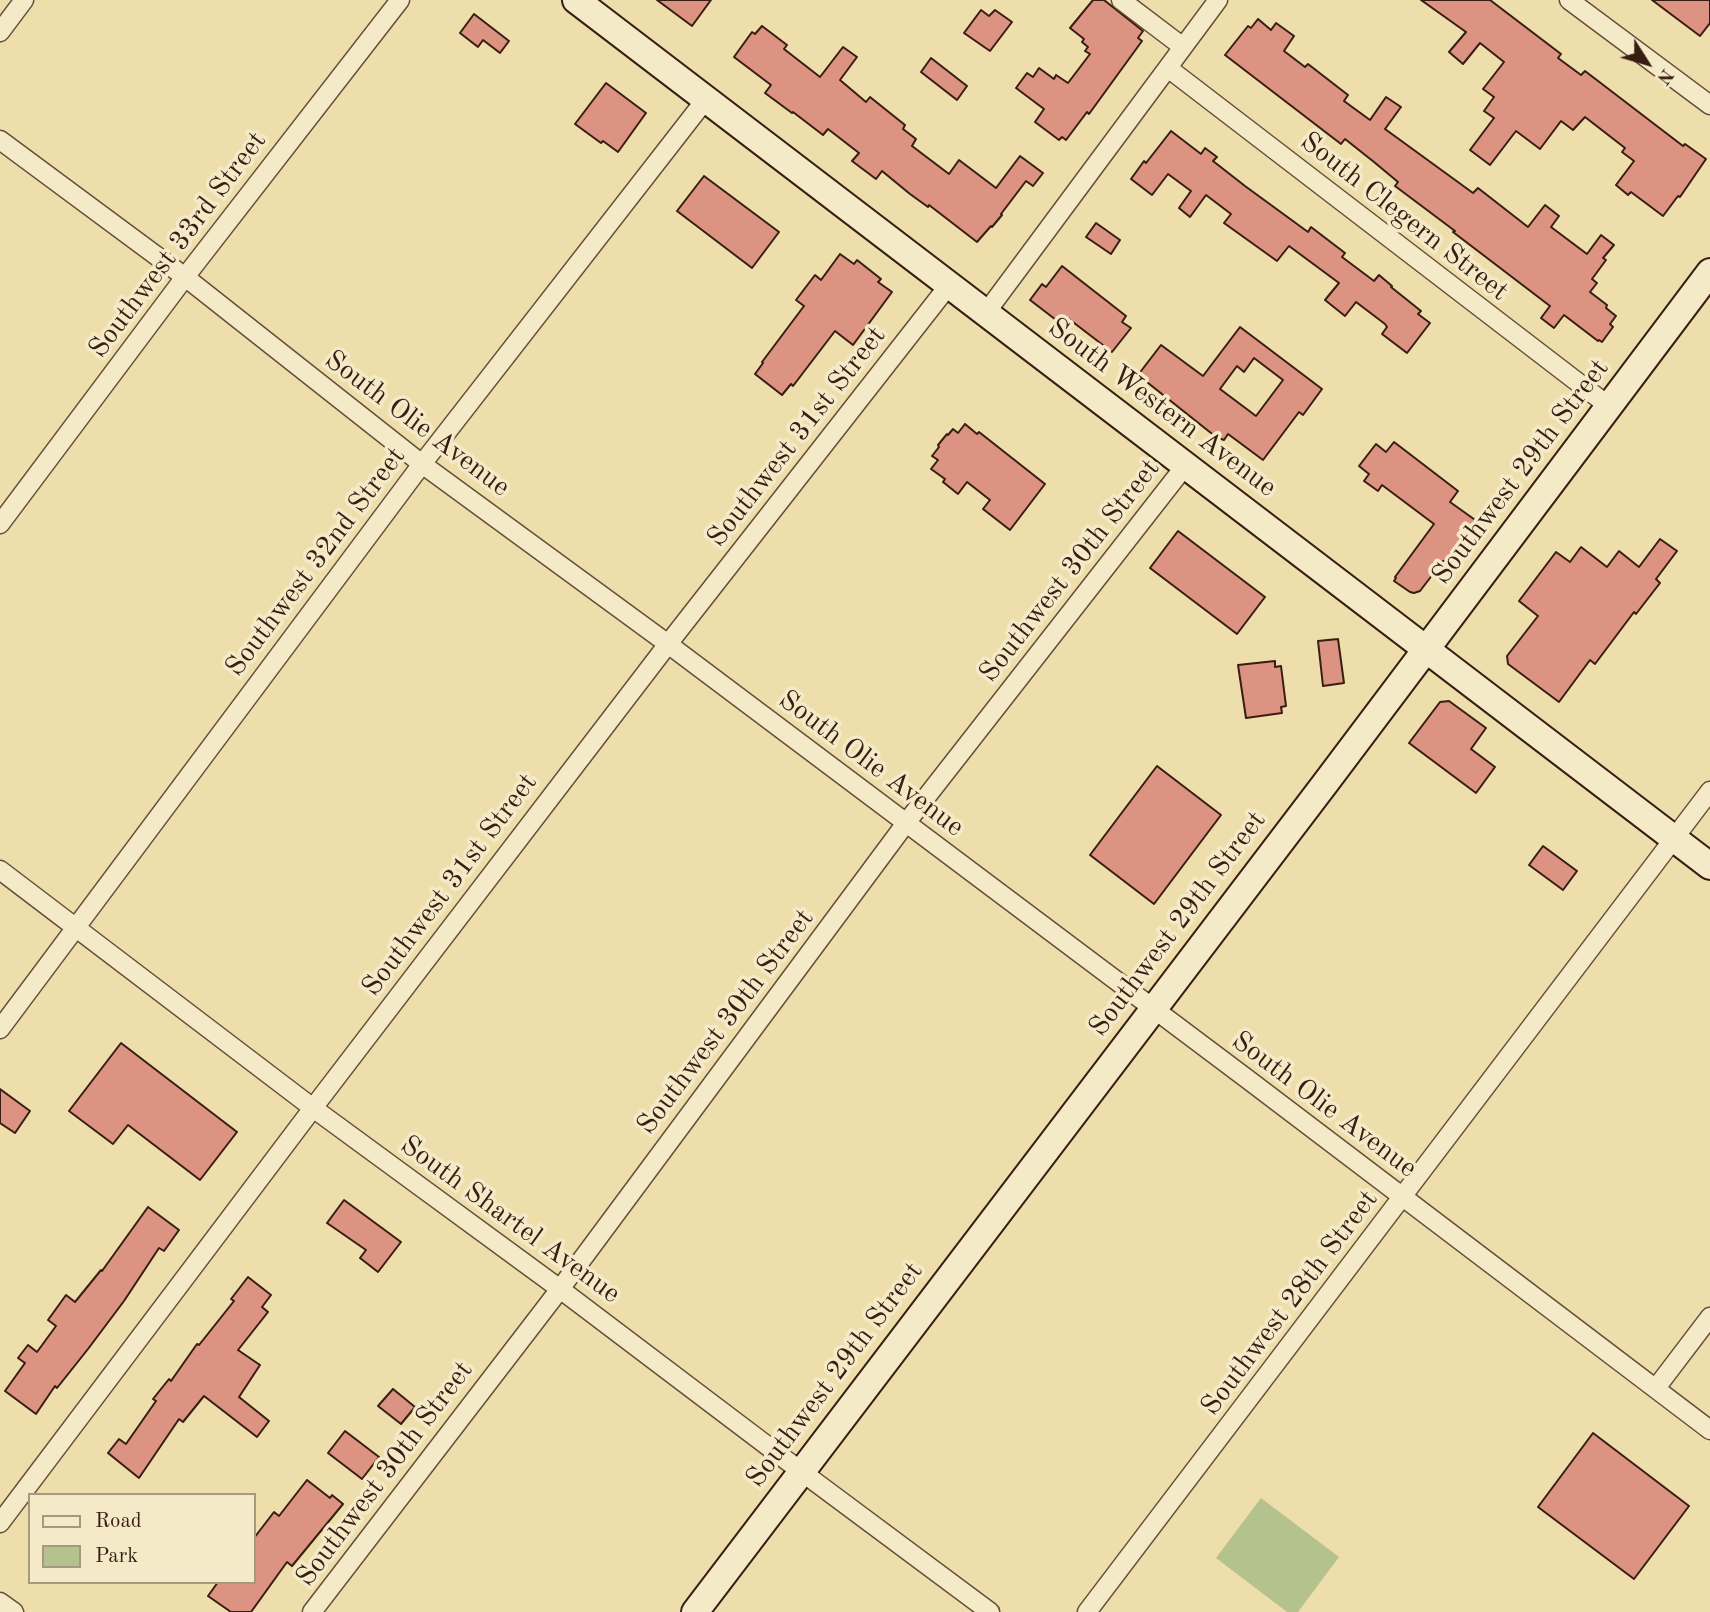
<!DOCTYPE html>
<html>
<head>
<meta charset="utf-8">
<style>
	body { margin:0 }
	#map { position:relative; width:1710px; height:1612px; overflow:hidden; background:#eedeab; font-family:"Old Standard TT",serif }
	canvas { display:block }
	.legend { position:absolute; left:28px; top:1493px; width:228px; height:91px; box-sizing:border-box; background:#f4eac8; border:2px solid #a99880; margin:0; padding:9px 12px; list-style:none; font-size:21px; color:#381d13 }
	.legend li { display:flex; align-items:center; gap:14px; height:35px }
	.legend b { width:35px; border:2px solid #a99880 }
	.north { position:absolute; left:1612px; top:28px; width:70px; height:70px; -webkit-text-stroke:5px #f4eac8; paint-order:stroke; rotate:127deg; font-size:19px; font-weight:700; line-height:28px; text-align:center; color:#381d13 }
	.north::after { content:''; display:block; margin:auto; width:24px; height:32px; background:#381d13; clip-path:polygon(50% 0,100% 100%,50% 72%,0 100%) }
</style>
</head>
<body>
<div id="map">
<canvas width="1710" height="1612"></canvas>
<ul class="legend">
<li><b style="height:9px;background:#f4eac8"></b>Road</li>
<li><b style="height:19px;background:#b4c28d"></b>Park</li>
</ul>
<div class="north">N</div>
</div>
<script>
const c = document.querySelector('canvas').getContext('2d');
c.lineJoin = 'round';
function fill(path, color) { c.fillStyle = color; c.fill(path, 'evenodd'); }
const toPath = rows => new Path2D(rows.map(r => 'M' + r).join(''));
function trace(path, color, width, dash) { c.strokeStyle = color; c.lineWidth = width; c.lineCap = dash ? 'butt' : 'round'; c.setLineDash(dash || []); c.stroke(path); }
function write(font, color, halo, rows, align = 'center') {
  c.font = font + ' "Old Standard TT",serif'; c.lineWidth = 7; c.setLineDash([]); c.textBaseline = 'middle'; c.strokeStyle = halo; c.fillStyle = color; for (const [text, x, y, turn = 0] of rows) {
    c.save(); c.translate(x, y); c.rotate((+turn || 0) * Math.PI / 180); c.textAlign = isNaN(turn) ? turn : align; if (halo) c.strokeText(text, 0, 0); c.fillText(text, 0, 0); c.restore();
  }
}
const green = toPath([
	[1261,1498,1339,1557,1298,1612,1287,1612,1216,1558]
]);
const building = toPath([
	[657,0,711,0,692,26,657,0],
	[1093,0,1104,0,1143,31,1138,38,1142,41,1089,114,1087,112,1066,140,1062,137,1059,140,1035,122,1044,109,1016,88,1027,73,1033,77,1039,68,1054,79,1056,75,1068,83,1090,54,1085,51,1088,47,1082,42,1084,39,1070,28,1093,0],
	[1421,0,1490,0,1561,54,1558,58,1581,75,1585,71,1683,146,1685,144,1706,159,1680,197,1678,196,1663,216,1631,192,1628,195,1616,185,1634,161,1622,152,1625,148,1585,117,1573,130,1561,121,1540,149,1516,131,1490,165,1470,150,1494,118,1484,111,1494,97,1483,89,1504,62,1480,43,1463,64,1449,52,1466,32,1421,0],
	[1652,0,1710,0,1710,23,1700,36,1652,0],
	[981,10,989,16,995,10,1012,22,990,51,964,33,981,10],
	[474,14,509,41,500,53,483,40,478,47,460,33,474,14],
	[1258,19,1271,30,1276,23,1294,36,1284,51,1305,67,1308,64,1348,95,1344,101,1370,120,1386,97,1401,107,1385,129,1473,193,1478,188,1528,227,1545,205,1559,216,1551,227,1587,254,1601,235,1614,245,1603,258,1606,260,1592,279,1597,283,1590,292,1607,305,1606,308,1616,316,1610,324,1613,327,1602,342,1599,340,1598,341,1564,315,1554,328,1541,318,1550,306,1453,232,1455,231,1395,186,1398,182,1374,162,1345,139,1341,144,1225,55,1248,26,1251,28,1258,19],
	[762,26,787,45,784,49,820,77,843,47,857,57,840,80,866,102,870,97,905,125,903,129,916,139,912,146,949,174,959,160,996,188,1020,156,1043,173,1033,186,1026,181,1001,214,1002,215,992,227,991,226,977,242,929,205,928,207,910,194,882,171,876,179,852,161,859,153,828,129,823,135,793,112,792,113,765,93,771,85,734,57,752,32,755,34,762,26],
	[931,58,967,86,957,100,921,72,931,58],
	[606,83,646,113,618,152,603,141,601,143,575,124,606,83],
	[1171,131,1201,154,1205,148,1217,157,1213,161,1245,186,1308,232,1311,227,1345,253,1342,257,1374,281,1379,275,1392,286,1391,287,1421,311,1418,314,1430,323,1407,353,1382,334,1387,327,1385,324,1356,302,1345,316,1325,300,1339,283,1289,246,1277,261,1224,223,1231,214,1206,195,1190,217,1179,208,1191,191,1168,174,1152,195,1131,179,1144,161,1146,163,1171,131],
	[704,176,779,232,752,268,677,211,704,176],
	[1096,223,1120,240,1111,254,1086,237,1096,223],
	[840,254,854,264,857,260,881,279,878,282,892,292,853,345,835,331,793,386,791,384,782,395,755,374,763,363,762,362,804,306,796,300,815,275,821,280,840,254],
	[1062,266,1126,316,1122,322,1131,328,1112,352,1065,316,1060,323,1030,300,1042,284,1046,287,1062,266],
	[1240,327,1322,389,1303,415,1299,412,1263,460,1228,434,1224,440,1216,437,1138,375,1161,345,1203,376,1240,327],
	[1254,358,1283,380,1256,416,1220,389,1237,366,1244,372,1254,358],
	[965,424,977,434,979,432,1045,484,1010,530,983,509,990,500,967,482,958,494,943,482,945,479,931,469,938,460,932,456,939,447,938,445,947,434,948,435,953,429,958,433,965,424],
	[1394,442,1458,491,1450,502,1478,522,1450,560,1443,561,1420,591,1414,593,1410,592,1394,581,1396,578,1395,577,1434,524,1382,485,1378,491,1364,481,1369,474,1359,466,1376,444,1386,452,1394,442],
	[1178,531,1265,597,1237,634,1150,568,1178,531],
	[1660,539,1677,551,1656,579,1660,583,1636,614,1634,612,1595,664,1590,660,1559,702,1508,664,1507,656,1538,616,1519,601,1556,552,1570,562,1581,547,1607,567,1619,551,1639,567,1660,539],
	[1338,639,1344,683,1323,686,1318,641,1338,639],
	[1275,661,1275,667,1281,666,1286,706,1281,707,1282,713,1246,718,1238,665,1275,661],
	[1449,701,1486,728,1471,749,1495,767,1476,793,1409,743,1440,702,1449,701],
	[1157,766,1221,815,1154,904,1090,855,1157,766],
	[1543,846,1577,871,1563,890,1529,865,1543,846],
	[121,1043,237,1132,200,1180,128,1125,113,1144,69,1111,121,1043],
	[0,1089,30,1111,15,1133,0,1123,0,1089],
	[344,1200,401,1242,378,1272,360,1258,366,1250,327,1223,344,1200],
	[148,1207,179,1230,164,1251,159,1248,124,1301,88,1349,57,1388,55,1386,36,1414,5,1391,25,1363,18,1358,28,1345,37,1352,56,1326,48,1320,66,1295,75,1302,101,1270,102,1271,148,1207],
	[248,1277,271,1295,262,1307,268,1312,238,1350,260,1365,239,1397,269,1421,257,1437,204,1396,183,1422,179,1419,139,1478,108,1453,119,1439,126,1444,156,1401,153,1399,169,1379,171,1381,197,1344,199,1345,234,1301,231,1299,248,1277],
	[393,1389,415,1407,401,1424,378,1406,393,1389],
	[345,1431,379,1457,362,1479,328,1453,345,1431],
	[1593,1433,1689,1506,1634,1579,1538,1507,1593,1433],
	[307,1480,330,1498,332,1495,343,1504,292,1566,287,1562,251,1612,231,1612,208,1596,218,1582,254,1582,254,1538,274,1512,279,1516,307,1480]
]);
const street = toPath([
	[1121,0,1183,47],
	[1569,0,1710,105],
	[0,32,24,0],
	[1168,68,1610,407],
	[0,140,185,277,422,464,668,644,1246,1078,1710,1430],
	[985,314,1218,0],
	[0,524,185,277,400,0],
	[0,870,313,1108,560,1289,802,1472,990,1612],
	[0,1029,422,464,706,99],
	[1656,1388,1710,1317],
	[0,1523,313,1108,668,644,949,285],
	[0,1602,14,1612],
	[312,1612,560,1289,906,823,1185,466],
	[1087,1612,1710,791]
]);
const secondary = toPath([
	[576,0,1710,866],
	[695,1612,1324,785,1710,272]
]);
const streetNames = [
	["South Clegern Street",1404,217,38],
	["Southwest 33rd Street",178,245,-53],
	["South Western Avenue",1162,408,37],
	["South Olie Avenue",417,424,37],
	["Southwest 31st Street",797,437,-52],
	["Southwest 29th Street",1521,472,-53],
	["Southwest 32nd Street",316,562,-53],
	["Southwest 30th Street",1070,571,-52],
	["South Olie Avenue",871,764,37],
	["Southwest 31st Street",450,885,-53],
	["Southwest 29th Street",1178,924,-53],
	["Southwest 30th Street",726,1022,-53],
	["South Olie Avenue",1324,1105,37],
	["South Shartel Avenue",510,1220,36],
	["Southwest 28th Street",1290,1303,-53],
	["Southwest 29th Street",835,1375,-53],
	["Southwest 30th Street",385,1474,-53]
];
fill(green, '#b4c28d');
fill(building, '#dd9382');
trace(building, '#381d13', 2);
trace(street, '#664d39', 21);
trace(secondary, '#381d13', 30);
trace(street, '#f4eac8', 18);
trace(secondary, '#f4eac8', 26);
write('28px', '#381d13', '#f4eac8', streetNames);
</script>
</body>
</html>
